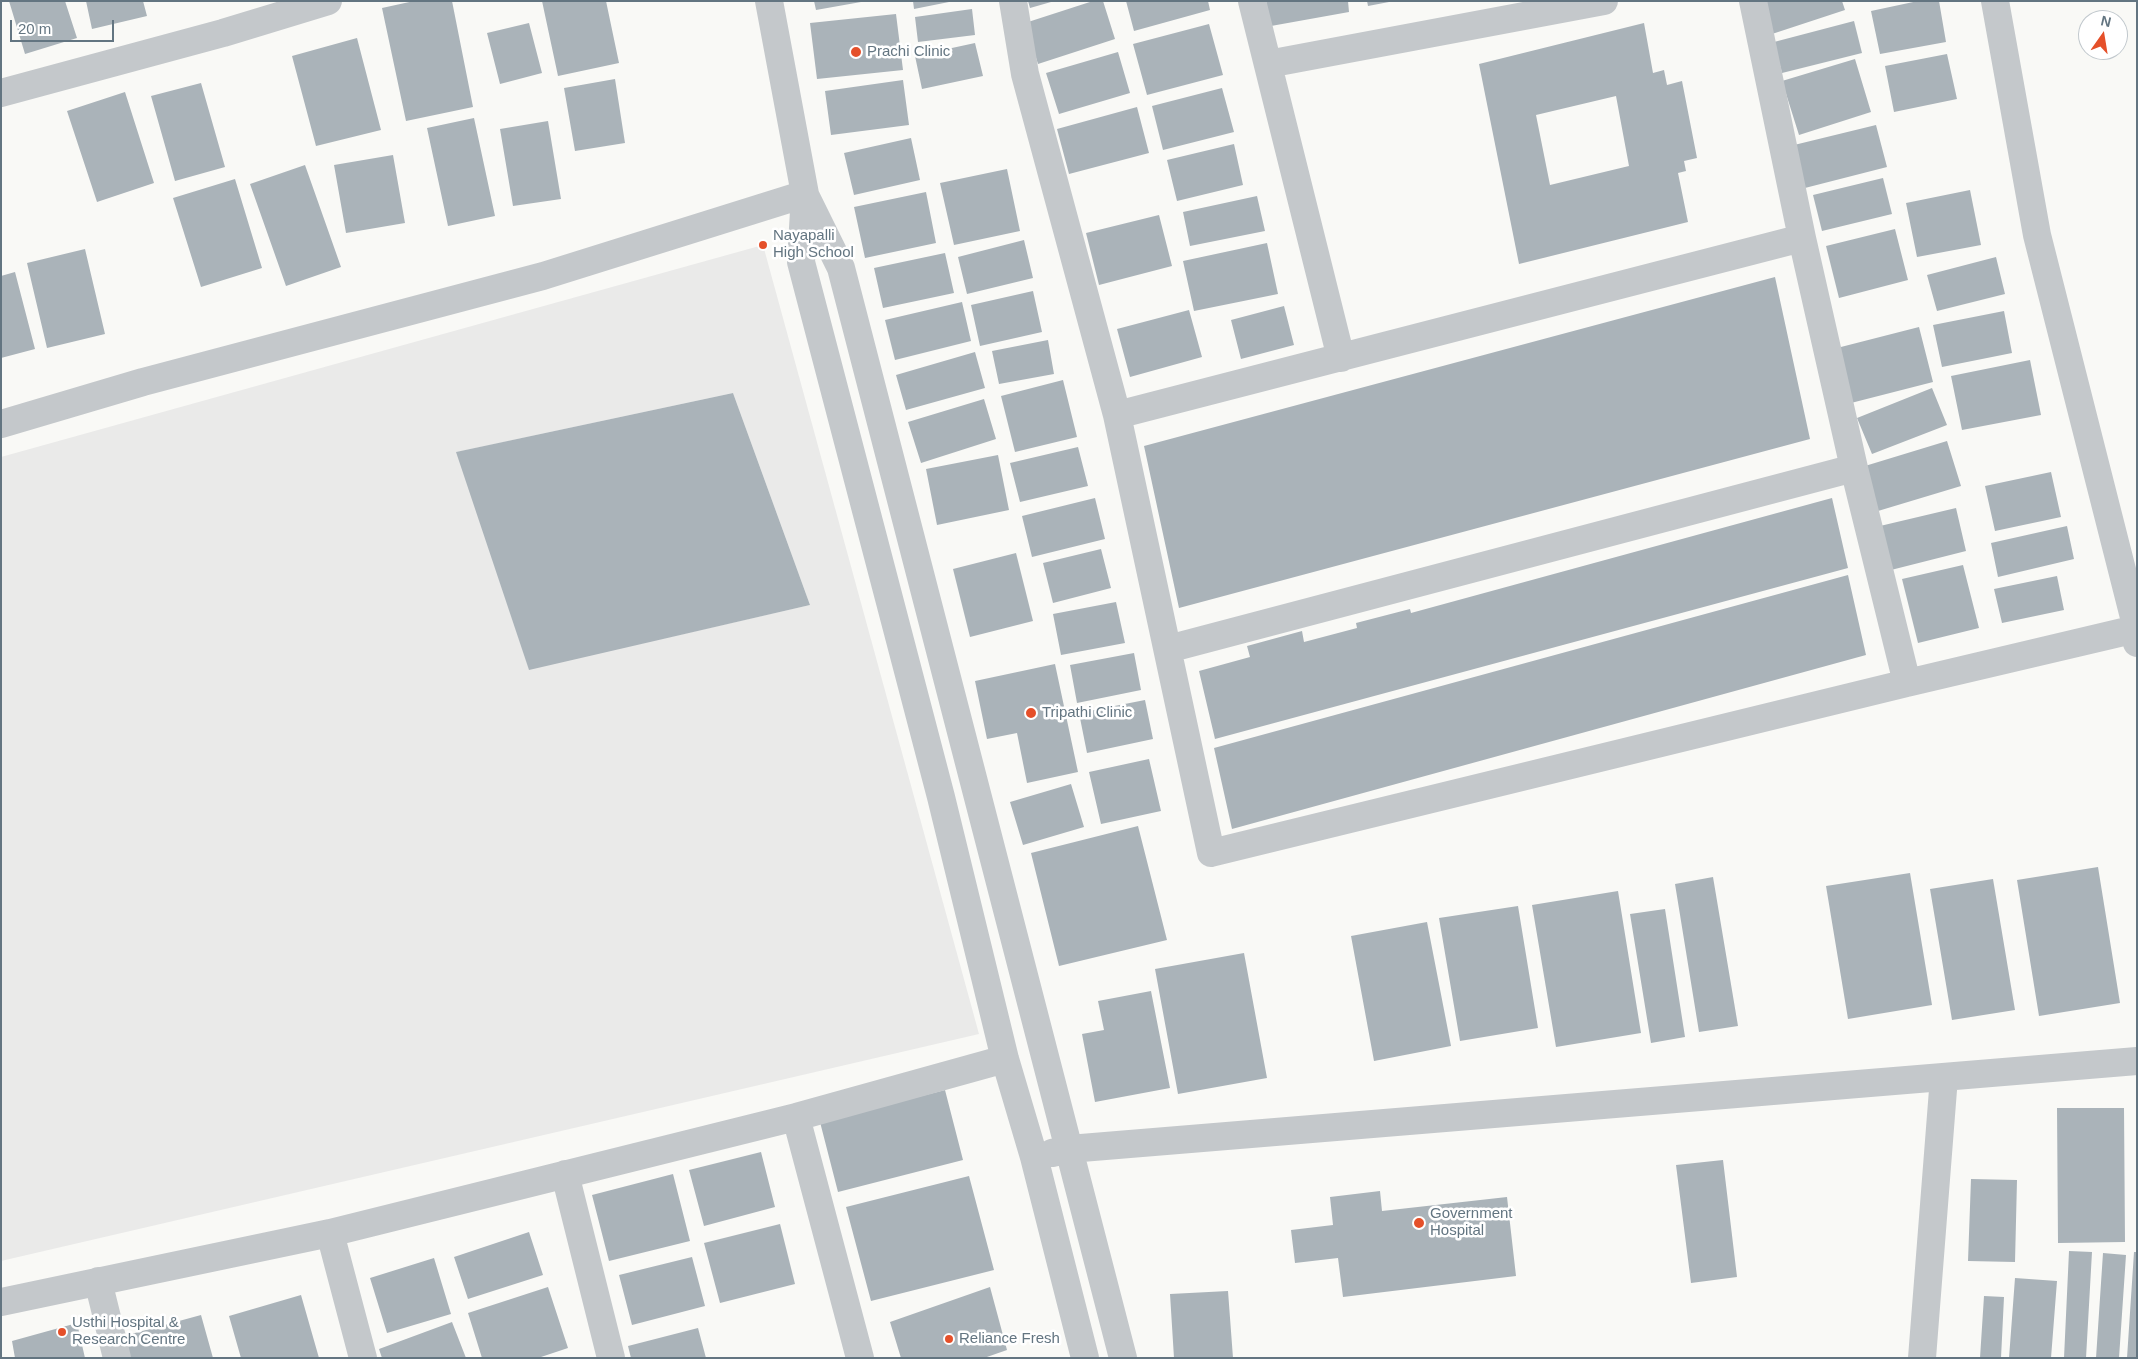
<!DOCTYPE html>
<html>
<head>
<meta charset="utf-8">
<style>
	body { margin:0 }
	#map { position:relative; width:2138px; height:1359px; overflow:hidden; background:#f9f9f6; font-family:Helvetica,sans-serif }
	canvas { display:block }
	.frame { position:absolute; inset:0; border:2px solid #637581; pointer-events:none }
	.north { position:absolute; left:2078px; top:10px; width:50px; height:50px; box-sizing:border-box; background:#fff; border:1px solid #c1c8cd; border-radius:50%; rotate:13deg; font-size:14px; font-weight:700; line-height:20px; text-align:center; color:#637581 }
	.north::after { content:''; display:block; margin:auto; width:18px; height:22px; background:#e5502a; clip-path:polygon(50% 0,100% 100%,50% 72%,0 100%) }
	.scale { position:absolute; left:10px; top:20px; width:104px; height:22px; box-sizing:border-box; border:2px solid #637581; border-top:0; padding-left:6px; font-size:15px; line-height:18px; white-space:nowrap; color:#637581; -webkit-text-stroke:4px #fff; paint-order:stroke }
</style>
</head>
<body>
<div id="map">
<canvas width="2138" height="1359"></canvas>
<div class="frame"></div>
<div class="north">N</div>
<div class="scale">20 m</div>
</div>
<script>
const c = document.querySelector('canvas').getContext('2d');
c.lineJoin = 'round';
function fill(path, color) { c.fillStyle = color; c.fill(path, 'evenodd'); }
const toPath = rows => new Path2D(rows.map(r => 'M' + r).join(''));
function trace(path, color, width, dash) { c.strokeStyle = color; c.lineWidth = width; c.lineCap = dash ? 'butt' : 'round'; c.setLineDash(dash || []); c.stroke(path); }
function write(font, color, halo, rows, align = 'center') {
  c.font = font + ' Helvetica,sans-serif'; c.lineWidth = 5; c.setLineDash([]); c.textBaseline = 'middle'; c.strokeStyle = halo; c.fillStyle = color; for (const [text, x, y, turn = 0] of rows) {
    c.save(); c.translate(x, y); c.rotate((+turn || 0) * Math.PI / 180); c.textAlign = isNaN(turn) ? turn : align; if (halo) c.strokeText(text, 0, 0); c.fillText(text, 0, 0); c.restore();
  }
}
const built = toPath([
	[763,245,979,1034,1,1261,1,457],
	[733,393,810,605,529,669,457,452]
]);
const building = toPath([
	[9,1,65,1,77,38,25,54],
	[86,1,143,1,147,16,92,29],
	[414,1,452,1,473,107,406,121,382,8],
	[542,1,606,1,619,63,558,76],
	[814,1,861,1,861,2,816,10],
	[913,1,949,1,949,2,914,9],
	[1028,1,1051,1,1051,2,1030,8],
	[1093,1,1103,1,1115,39,1038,64,1025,23],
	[1126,1,1208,1,1210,10,1134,31],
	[1266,1,1348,1,1349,12,1271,26],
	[1367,1,1389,1,1389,2,1368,6],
	[1758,1,1842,1,1845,10,1769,35],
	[1918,1,1939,1,1946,42,1880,54,1871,11],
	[972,9,975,35,918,42,915,17],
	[896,14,903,70,817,79,810,23],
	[1854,21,1862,53,1782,73,1774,42],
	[529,23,542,73,500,84,487,33],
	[1644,23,1653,73,1664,70,1667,85,1682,81,1697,158,1684,161,1686,171,1678,173,1688,222,1519,264,1479,64],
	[1616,96,1629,166,1550,185,1536,115],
	[1209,24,1223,75,1147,95,1133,44],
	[357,38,381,130,316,146,292,56],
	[975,43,983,76,922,89,915,56],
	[1118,52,1130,93,1059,114,1046,73],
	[1947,54,1957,99,1894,112,1885,66],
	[1855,59,1871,112,1799,135,1782,81],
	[615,79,625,143,575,151,564,88],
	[903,80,909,125,831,135,825,91],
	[201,83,225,167,175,181,151,96],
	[1222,88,1234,132,1163,150,1152,106],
	[125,92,154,183,97,202,67,111],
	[1137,107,1149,153,1069,174,1057,129],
	[474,118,495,216,448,226,427,128],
	[548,121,561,199,513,206,500,129],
	[1876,125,1887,167,1801,189,1790,146],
	[911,138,920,180,854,195,844,153],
	[1234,144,1243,185,1177,201,1167,160],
	[393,155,405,223,346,233,334,165],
	[305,165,341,267,286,286,250,184],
	[1007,169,1020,231,954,245,940,183],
	[1883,178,1892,214,1822,231,1813,195],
	[235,179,262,268,201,287,173,198],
	[1970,190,1981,245,1917,257,1906,203],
	[926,192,936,243,865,258,854,207],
	[1257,196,1265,231,1190,246,1183,212],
	[1159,215,1172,266,1099,285,1086,233],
	[1895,229,1908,280,1839,298,1826,246],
	[1024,240,1033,278,967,294,958,257],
	[1267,243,1278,294,1194,311,1183,261],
	[85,249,105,334,47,348,27,263],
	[945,253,954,293,883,308,874,268],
	[1996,257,2005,294,1937,311,1927,275],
	[15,272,35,349,1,358,1,276],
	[1775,277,1810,439,1179,608,1144,446],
	[1033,291,1042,332,980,346,971,305],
	[962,302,971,341,895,360,885,320],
	[1284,306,1294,345,1241,359,1231,320],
	[1189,310,1202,357,1130,377,1117,329],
	[2004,311,2012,353,1942,367,1933,325],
	[1919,327,1933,382,1851,403,1837,348],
	[1048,340,1054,374,999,384,992,351],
	[975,352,985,388,906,410,896,375],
	[2030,360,2041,415,1962,430,1951,376],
	[1063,380,1077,437,1015,452,1001,396],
	[1932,388,1947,425,1872,454,1857,418],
	[733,393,810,605,529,670,456,452],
	[984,399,996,439,921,463,908,422],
	[1947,441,1961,486,1878,511,1865,466],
	[1078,447,1088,486,1020,502,1010,463],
	[998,455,1009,510,937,525,926,469],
	[2051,472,2061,517,1995,531,1985,486],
	[1095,498,1105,539,1032,557,1022,516],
	[1832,498,1848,568,1215,739,1199,671,1250,657,1247,646,1302,631,1304,642,1357,628,1356,623,1410,609,1411,613],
	[1956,508,1966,551,1891,570,1880,526],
	[2067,526,2074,559,1998,577,1991,543],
	[1101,549,1111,588,1053,603,1043,563],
	[1016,553,1033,621,970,637,953,569],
	[1963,565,1979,628,1918,643,1902,579],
	[1848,575,1866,655,1232,829,1214,748],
	[2057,576,2064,610,2002,623,1994,589],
	[1116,602,1125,643,1061,655,1053,614],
	[1134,653,1141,690,1077,703,1070,665],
	[1055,664,1078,772,1027,783,1017,733,987,739,975,681],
	[1145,700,1153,739,1087,753,1079,713],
	[1149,759,1161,811,1101,824,1089,772],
	[1071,784,1084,827,1023,845,1010,802],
	[1138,826,1167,940,1059,966,1031,853],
	[2098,867,2120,1003,2039,1016,2017,880],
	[1910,873,1932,1005,1848,1019,1826,886],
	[1713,877,1738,1026,1699,1032,1675,884],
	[1993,879,2015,1010,1952,1020,1930,889],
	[1618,891,1641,1033,1556,1047,1532,905],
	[1518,906,1538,1028,1460,1041,1439,918],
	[1665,909,1685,1037,1651,1043,1630,914],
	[1427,922,1451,1046,1374,1061,1351,936],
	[1244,953,1267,1078,1178,1094,1155,969],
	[1151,991,1170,1088,1095,1102,1082,1034,1104,1030,1098,1001],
	[945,1090,963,1160,838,1192,820,1122],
	[2057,1108,2124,1108,2125,1242,2058,1243],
	[761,1152,775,1207,704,1226,689,1170],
	[1723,1160,1737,1277,1691,1283,1676,1165],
	[673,1174,690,1241,609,1261,592,1195],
	[969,1176,994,1270,871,1301,846,1207],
	[1971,1179,2017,1180,2015,1262,1968,1261],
	[1380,1191,1382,1211,1507,1197,1516,1276,1343,1297,1338,1258,1295,1263,1291,1230,1333,1225,1330,1197],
	[780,1224,795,1284,720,1303,704,1243],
	[529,1232,543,1275,468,1299,454,1257],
	[2069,1251,2092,1252,2086,1358,2064,1358],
	[2134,1252,2137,1252,2137,1358,2127,1358],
	[2103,1253,2126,1255,2119,1358,2096,1358],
	[692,1257,705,1306,632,1325,619,1275],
	[434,1258,451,1314,387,1333,370,1278],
	[2015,1278,2057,1281,2051,1358,2009,1358],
	[548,1287,568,1348,538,1358,482,1358,468,1313],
	[990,1287,1007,1350,984,1358,901,1358,890,1322],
	[1228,1291,1233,1358,1174,1358,1170,1294],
	[301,1295,319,1358,241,1358,229,1316],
	[1984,1296,2004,1297,2001,1358,1980,1358],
	[201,1315,213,1358,130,1358,124,1336],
	[452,1322,466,1358,382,1358,379,1349],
	[77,1323,85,1358,15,1358,12,1341],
	[698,1328,706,1358,631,1358,628,1346]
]);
const minor = toPath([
	[769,1,805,194,801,262,941,797,1005,1059,1034,1157,1085,1358],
	[1013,1,1025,74,1117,415,1211,853,1907,683,2136,629,2137,643],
	[1252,1,1341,358],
	[1753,1,1802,238,1854,468,1907,683],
	[1995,1,2037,235,2137,629],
	[1268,64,1604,1],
	[1,93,223,33,328,1],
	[805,195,841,268,1123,1358],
	[1117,415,1802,238],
	[1,424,143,382,543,276,805,194],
	[1168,649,1854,468],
	[796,1117,860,1358],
	[1052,1153,1069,1149,2137,1061],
	[565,1174,611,1358],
	[330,1233,363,1358],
	[98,1281,117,1358],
	[1,1302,330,1233,796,1117,1005,1059],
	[1922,1358,1944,1077]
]);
const markers = [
	[856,52,6,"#e5502a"],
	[763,245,5,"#e5502a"],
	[1031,713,6,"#e5502a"],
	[1419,1223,6,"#e5502a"],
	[62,1332,5,"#e5502a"],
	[949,1339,5,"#e5502a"]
];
const poiNames = [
	["Prachi Clinic",867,52],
	["Nayapalli",773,236],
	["High School",773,253],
	["Tripathi Clinic",1042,713],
	["Government",1430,1214],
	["Hospital",1430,1231],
	["Usthi Hospital &",72,1323],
	["Research Centre",72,1340],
	["Reliance Fresh",959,1339]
];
fill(built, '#eaeae9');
fill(building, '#aab3b9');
trace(minor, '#c4c8cb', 28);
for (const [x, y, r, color] of markers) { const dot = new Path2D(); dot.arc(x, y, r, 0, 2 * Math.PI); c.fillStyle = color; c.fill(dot); trace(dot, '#fff', 2); }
write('15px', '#637581', '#fff', poiNames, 'left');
</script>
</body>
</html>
